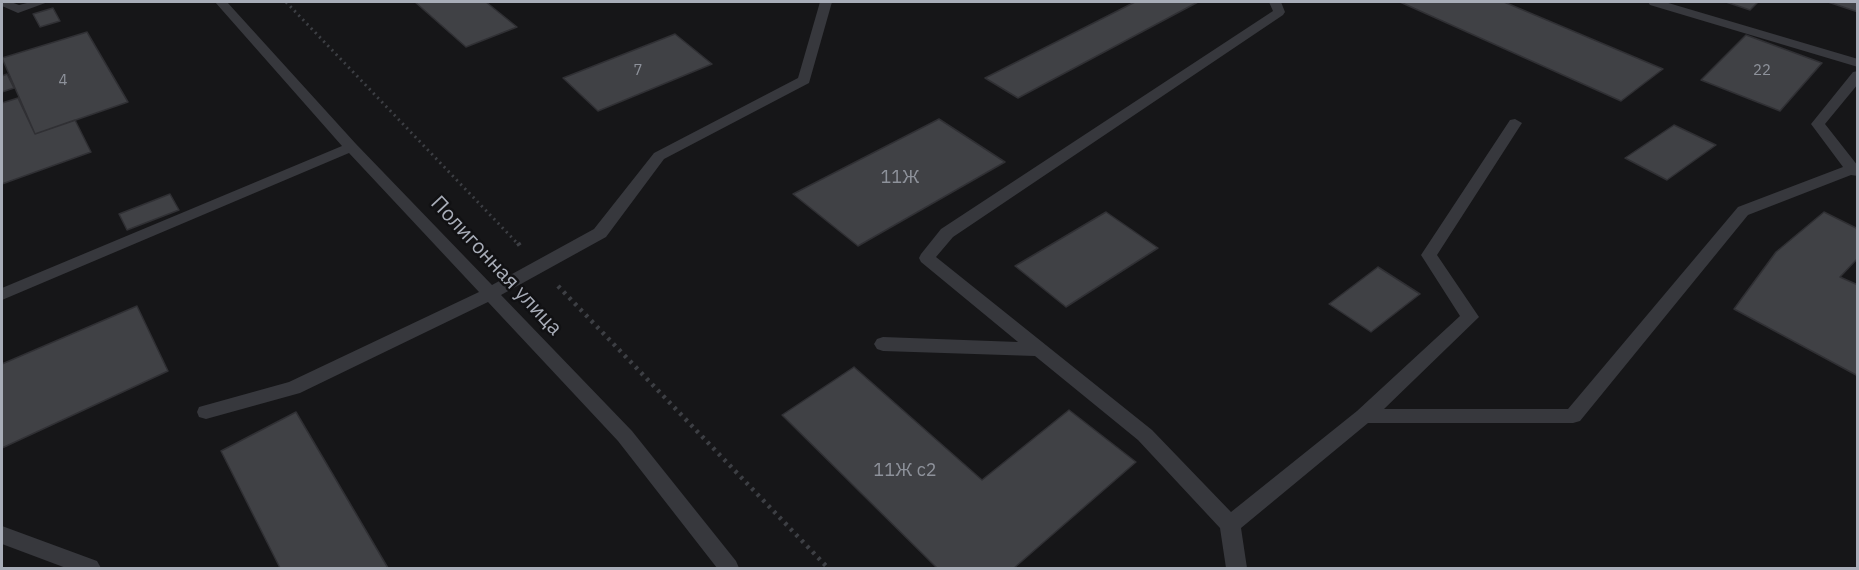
<!DOCTYPE html>
<html>
<head>
<meta charset="utf-8">
<style>
	body { margin:0 }
	#map { position:relative; width:1859px; height:570px; overflow:hidden; background:#161618; font-family:"IBM Plex Sans",sans-serif }
	canvas { display:block }
	.frame { position:absolute; inset:0; border:3px solid #a8adb8; pointer-events:none }
</style>
</head>
<body>
<div id="map">
<canvas width="1859" height="570"></canvas>
<div class="frame"></div>
</div>
<script>
const c = document.querySelector('canvas').getContext('2d');
c.lineJoin = 'round';
function fill(path, color) { c.fillStyle = color; c.fill(path, 'evenodd'); }
const toPath = rows => new Path2D(rows.map(r => 'M' + r).join(''));
function trace(path, color, width, dash) { c.strokeStyle = color; c.lineWidth = width; c.lineCap = dash ? 'butt' : 'round'; c.setLineDash(dash || []); c.stroke(path); }
function write(font, color, halo, rows, align = 'center') {
  c.font = font + ' "IBM Plex Sans",sans-serif'; c.lineWidth = 5; c.setLineDash([]); c.textBaseline = 'middle'; c.strokeStyle = halo; c.fillStyle = color; for (const [text, x, y, turn = 0] of rows) {
    c.save(); c.translate(x, y); c.rotate((+turn || 0) * Math.PI / 180); c.textAlign = isNaN(turn) ? turn : align; if (halo) c.strokeText(text, 0, 0); c.fillText(text, 0, 0); c.restore();
  }
}
const building = toPath([
	[415,2,486,2,517,27,466,47,415,2],
	[1135,2,1198,2,1018,98,985,78,1135,2],
	[1400,2,1504,2,1663,69,1621,101,1400,2],
	[1726,2,1758,2,1750,10,1726,2],
	[1828,2,1858,2,1858,12,1828,2],
	[53,8,60,21,40,27,33,14,53,8],
	[87,32,128,102,35,134,2,58,87,32],
	[675,34,712,64,598,111,563,78,675,34],
	[1746,35,1822,63,1780,111,1701,80,1746,35],
	[7,74,14,88,2,92,2,76,7,74],
	[18,98,35,134,75,120,91,152,2,184,2,103,18,98],
	[939,119,1005,162,858,246,793,194,939,119],
	[1674,125,1716,145,1667,180,1625,158,1674,125],
	[170,194,179,210,127,230,119,214,170,194],
	[1106,212,1158,248,1066,307,1015,266,1106,212],
	[1824,212,1858,229,1858,258,1840,277,1858,285,1858,376,1734,309,1776,252,1824,212],
	[1378,267,1420,294,1371,332,1329,304,1378,267],
	[137,306,168,371,2,448,2,364,137,306],
	[854,367,982,480,1069,410,1136,462,1014,568,937,568,782,415,854,367],
	[296,412,388,568,280,568,221,451,296,412]
]);
const pathFar1 = toPath([
	[286,2,519,245]
]);
const path = toPath([
	[518,243,520,246],
	[558,286,828,568]
]);
const lane = toPath([
	[2,2,11,2,19,5,31,2,48,2,18,13,2,6,2,2],
	[215,2,227,2,356,144,492,285,594,229,654,153,798,78,820,2,832,2,809,83,664,159,606,237,501,295,632,431,736,561,739,568,717,568,618,441,488,302,300,393,206,419,199,417,197,412,199,407,289,382,479,292,349,153,2,300,2,288,342,146,215,2],
	[1269,2,1281,2,1285,12,1283,15,953,237,936,257,1152,430,1231,512,1357,411,1460,316,1421,255,1510,120,1515,119,1522,123,1437,255,1479,317,1384,409,1568,409,1738,207,1843,167,1811,124,1853,72,1858,71,1858,84,1825,124,1858,166,1858,176,1851,175,1748,215,1580,421,1573,423,1368,423,1241,528,1247,568,1226,568,1220,528,1138,440,1035,356,883,351,877,349,874,344,877,339,883,337,1018,342,921,262,919,258,921,254,941,229,1273,11,1269,2],
	[1648,2,1665,2,1858,59,1858,67,1650,5,1648,2],
	[2,526,97,561,101,568,66,568,2,544,2,526]
]);
const farNumbernames = [
	["7",638,71],
	["22",1762,71],
	["4",63,81]
];
const numberNames = [
	["11Ж",900,178],
	["11Ж с2",905,471]
];
const streetNames = [
	["Полигонная улица",496,266,47]
];
fill(building, '#404145');
trace(building, '#303034', 1.5);
trace(pathFar1, '#3d3f44', 3, [2, 4]);
trace(path, '#3d3f44', 4.5, [3, 5]);
fill(lane, '#37383d');
write('15px', '#8e929b', null, farNumbernames);
write('18px', '#8e929b', null, numberNames);
write('21px', '#a8adb8', '#111113', streetNames);
</script>
</body>
</html>
